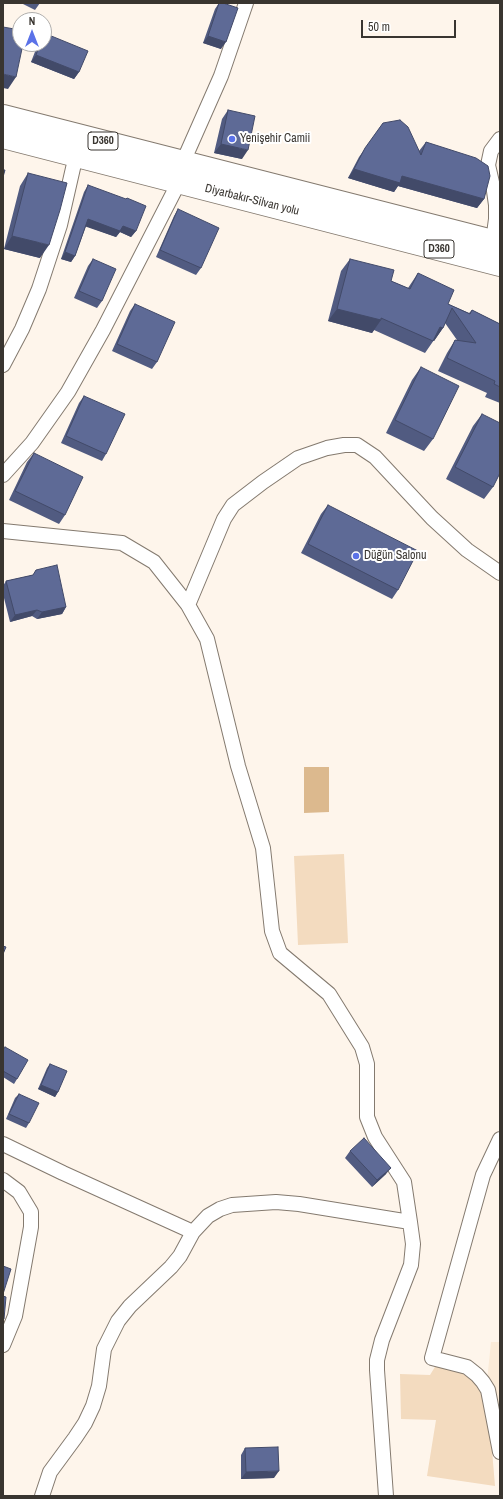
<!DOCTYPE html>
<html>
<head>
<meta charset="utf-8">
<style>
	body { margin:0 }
	#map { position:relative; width:503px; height:1499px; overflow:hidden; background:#fef5eb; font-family:"Archivo Narrow",sans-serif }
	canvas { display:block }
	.frame { position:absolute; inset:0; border:4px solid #393530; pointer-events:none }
	.north { position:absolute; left:12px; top:12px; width:40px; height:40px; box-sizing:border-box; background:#fff; border:1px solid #b0aeac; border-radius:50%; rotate:0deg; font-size:11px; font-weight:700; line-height:16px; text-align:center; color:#393530 }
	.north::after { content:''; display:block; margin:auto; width:14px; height:18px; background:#5b72e8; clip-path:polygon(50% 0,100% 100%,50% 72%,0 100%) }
	.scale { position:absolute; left:361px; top:20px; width:95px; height:18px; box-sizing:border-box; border:2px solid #393530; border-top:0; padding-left:5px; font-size:12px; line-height:14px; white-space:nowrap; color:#393530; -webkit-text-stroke:3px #fff; paint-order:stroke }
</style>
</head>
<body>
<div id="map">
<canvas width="503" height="1499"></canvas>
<div class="frame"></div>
<div class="north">N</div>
<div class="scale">50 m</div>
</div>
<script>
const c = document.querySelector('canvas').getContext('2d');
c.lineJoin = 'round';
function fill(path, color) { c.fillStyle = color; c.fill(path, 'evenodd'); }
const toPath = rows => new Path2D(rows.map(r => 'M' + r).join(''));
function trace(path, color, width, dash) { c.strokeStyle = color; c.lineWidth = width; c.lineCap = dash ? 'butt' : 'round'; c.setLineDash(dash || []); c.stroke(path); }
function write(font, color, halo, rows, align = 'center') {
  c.font = font + ' "Archivo Narrow",sans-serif'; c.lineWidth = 4; c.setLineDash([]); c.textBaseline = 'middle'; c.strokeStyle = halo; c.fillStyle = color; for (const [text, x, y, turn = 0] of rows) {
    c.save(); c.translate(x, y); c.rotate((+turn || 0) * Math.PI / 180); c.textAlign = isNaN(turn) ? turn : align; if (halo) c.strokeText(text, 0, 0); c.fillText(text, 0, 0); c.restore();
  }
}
const built = toPath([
	[491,1342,500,1342,500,1416,487,1381]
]);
const green = toPath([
	[344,854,348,943,298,945,294,856],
	[438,1362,466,1371,481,1381,488,1402,495,1486,427,1476,436,1420,401,1419,400,1374,430,1375]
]);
const water = toPath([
	[304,767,329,767,329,812,304,813]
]);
const street = toPath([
	[183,162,221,76,246,3],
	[493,241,496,219,496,205,494,191,488,165,491,151,500,139],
	[3,365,22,329,39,289,60,225,76,155],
	[3,475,32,443,68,392,103,330,179,182],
	[3,531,122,543,154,562,188,605,207,639,238,766,263,848,272,931,280,953,329,994,362,1047,367,1064,367,1117,375,1137,404,1182,410,1222,299,1204,276,1202,232,1205,220,1209,208,1216,193,1232,180,1256,171,1267,130,1306,118,1321,104,1349,99,1386,93,1406,85,1423,75,1438,50,1472,42,1496],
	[188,605,224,519,233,505,263,482,298,458,327,448,344,445,357,445,375,457,432,518,467,550,500,573],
	[500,1139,483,1175,432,1358,467,1367,477,1375,483,1382,488,1390,500,1452],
	[3,1144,63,1173,193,1232],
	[3,1180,19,1192,31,1212,31,1227,15,1316,3,1345],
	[386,1496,377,1370,377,1360,382,1340,411,1265,413,1244,410,1222]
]);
const highway = toPath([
	[3,116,500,243],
	[3,137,500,265]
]);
const wall = toPath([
	[21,3,40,3,35,10],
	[219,3,223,3,221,49,203,43,215,9],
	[38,44,44,44,79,72,74,79,31,62],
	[228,110,242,159,214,153,222,119],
	[383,123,419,151,426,142,484,199,477,208,398,186,394,192,348,178,359,157],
	[28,173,40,258,4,249,20,186],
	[88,185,136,231,131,237,120,232,116,237,86,226,75,256,71,262,61,259,84,192],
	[178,209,201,268,196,275,156,257,174,216],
	[93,259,102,301,97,308,74,298,88,266],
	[350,259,391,281,408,288,418,273,448,304,469,313,472,310,500,324,500,403,485,397,487,393,438,371,447,353,455,340,457,340,445,323,443,328,434,341,434,340,425,353,374,330,372,333,328,321,341,271],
	[135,304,157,362,152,369,112,351,130,311],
	[421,367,433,439,424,451,386,433,412,380],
	[84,396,106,454,102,461,61,443,79,403],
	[482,414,493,487,484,499,446,479,473,426],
	[34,453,65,515,59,524,9,500,27,462],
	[328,505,398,590,392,599,301,553,321,514],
	[36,570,66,607,62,614,37,619,32,616,10,622,3,594,3,586,6,581,33,575],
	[3,1049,17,1079,14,1084,3,1077],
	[50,1064,58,1092,55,1097,38,1089,47,1068],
	[19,1094,29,1123,26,1128,6,1119,15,1098],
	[350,1151,386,1174,372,1187,345,1158],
	[245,1448,274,1478,241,1479,241,1455]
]);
const shadedWall = toPath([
	[208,36,226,42,221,49,203,43],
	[36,55,79,72,74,79,31,62],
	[3,74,16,77,8,89,3,88],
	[221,144,248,150,242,159,214,153],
	[354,169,402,176,484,199,477,208,398,186,394,192,348,178],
	[88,219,123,226,136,231,131,237,120,232,116,237,84,226],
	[12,236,49,245,40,258,4,249],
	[65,252,75,256,71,262,61,259],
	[337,309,381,320,372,333,328,321],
	[440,327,443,328,434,341,431,339],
	[66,607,62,614,37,619,42,612],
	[37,610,32,616,10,622,15,615],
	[41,1085,58,1092,55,1097,38,1089],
	[391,1168,386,1174,372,1187,377,1180],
	[279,1471,274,1478,241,1479,246,1472]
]);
const building = toPath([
	[219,3,223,3,238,8,226,42,208,36,219,3],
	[3,27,20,30,20,44,23,44,16,77,3,74,3,27],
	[44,33,88,51,79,72,36,55,40,44,44,44,44,33],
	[228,110,255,116,248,150,221,144,228,110],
	[400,120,408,127,421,155,426,142,476,158,488,166,490,176,484,199,402,176,400,183,354,169,365,148,383,123,400,120],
	[3,170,5,170,3,177,3,170],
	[28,173,67,183,60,210,49,245,12,236,28,173],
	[88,185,126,199,127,198,146,206,136,231,123,226,120,231,88,219,75,256,65,252,88,185],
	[178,209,219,228,201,268,160,250,178,209],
	[93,259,116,269,102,301,79,291,93,259],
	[350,259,394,270,391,281,410,289,418,273,454,290,448,304,470,314,472,310,500,324,500,387,494,384,495,381,447,358,455,340,476,343,452,308,443,328,440,327,433,341,381,318,381,320,337,309,350,259],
	[135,304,175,322,157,362,117,344,135,304],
	[421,367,459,386,433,439,395,420,421,367],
	[84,396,125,414,106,454,66,436,84,396],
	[482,414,500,423,500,473,493,487,455,467,482,414],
	[34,453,83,477,65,515,15,491,34,453],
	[328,505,418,551,398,590,308,544,328,505],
	[57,565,66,607,42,612,37,610,15,615,6,581,33,575,36,570,57,565],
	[3,946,6,947,3,954,3,946],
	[5,1047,28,1060,17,1079,3,1071,3,1050,5,1047],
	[50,1064,67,1071,58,1092,41,1085,50,1064],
	[19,1094,39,1103,29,1123,9,1114,19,1094],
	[364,1138,391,1168,377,1180,350,1151,364,1138],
	[3,1266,11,1269,3,1294,3,1266],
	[3,1296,6,1297,4,1319,3,1318,3,1296],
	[278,1447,279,1471,246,1472,245,1448,278,1447]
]);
const markers = [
	[232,139,4,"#5b72e8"],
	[356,556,4,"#5b72e8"]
];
const shields = [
	[103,141,30],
	[439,249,30]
];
const shieldNames = [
	["D360",103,141],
	["D360",439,249]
];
const poiNames = [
	["Yenişehir Camii",240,139],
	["Düğün Salonu",364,556]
];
const streetNames = [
	["Diyarbakır-Silvan yolu",252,200,14]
];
fill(built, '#fbebd8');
fill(green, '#f3dbbf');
fill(water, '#dcb98e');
trace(street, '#847a6f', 16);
trace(highway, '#847a6f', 24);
trace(street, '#fff', 14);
trace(highway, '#fff', 22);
fill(wall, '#515b81');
fill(shadedWall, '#424a69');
fill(building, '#5e6a96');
trace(building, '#424a69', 1);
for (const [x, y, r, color] of markers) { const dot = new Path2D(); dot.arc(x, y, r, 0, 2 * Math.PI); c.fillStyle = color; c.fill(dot); trace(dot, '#fff', 1.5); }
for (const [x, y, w] of shields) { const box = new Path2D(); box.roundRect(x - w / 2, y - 9, w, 18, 3); c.fillStyle = '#fff'; c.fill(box); trace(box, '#393530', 1); }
write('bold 11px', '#393530', null, shieldNames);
write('12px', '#393530', '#fff', poiNames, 'left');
write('12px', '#393530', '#fff', streetNames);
</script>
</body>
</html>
